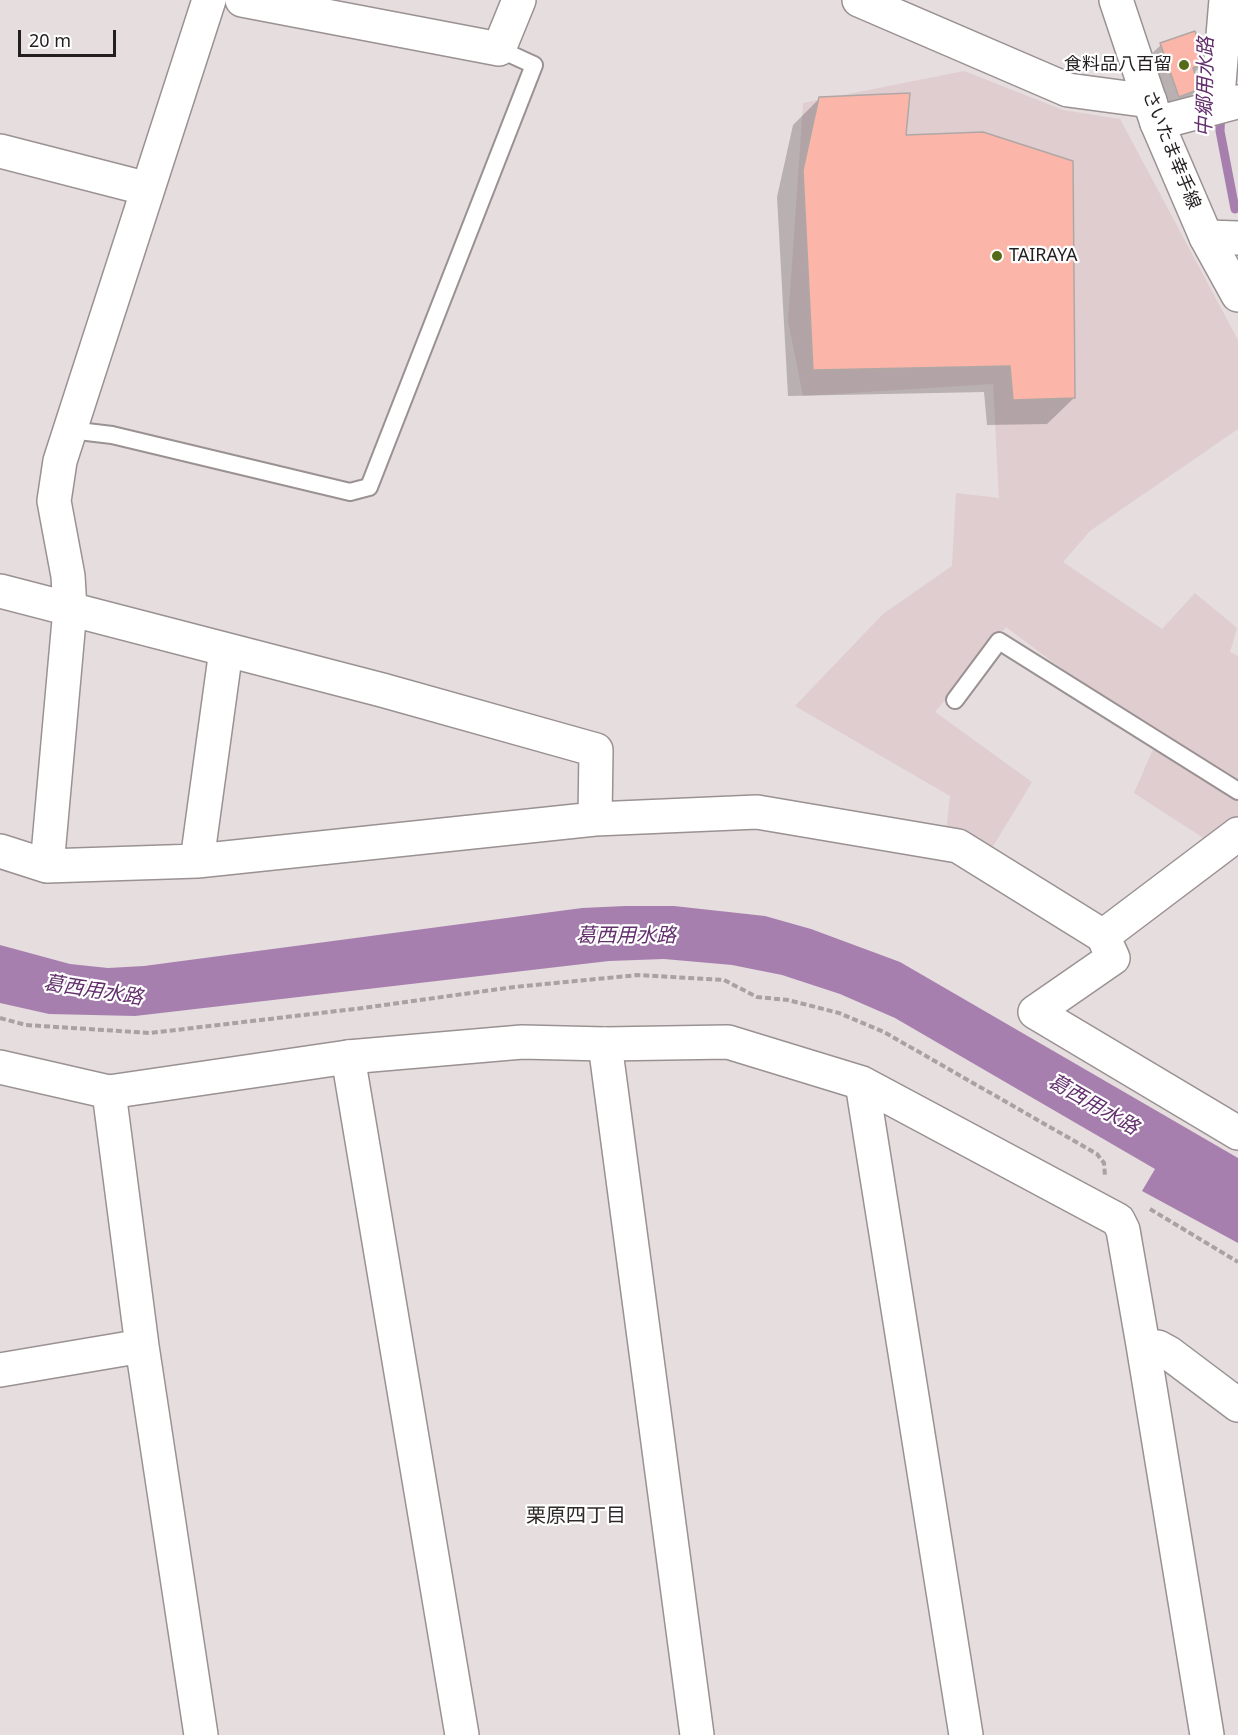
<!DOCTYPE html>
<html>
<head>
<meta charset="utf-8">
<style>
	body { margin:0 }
	#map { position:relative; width:1238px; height:1735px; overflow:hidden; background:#e6ddde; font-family:"Noto Sans",sans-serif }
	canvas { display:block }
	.scale { position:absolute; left:18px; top:30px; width:98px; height:27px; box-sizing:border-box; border:3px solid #231f20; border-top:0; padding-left:8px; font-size:18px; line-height:21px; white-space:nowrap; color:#231f20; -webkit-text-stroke:4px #fff; paint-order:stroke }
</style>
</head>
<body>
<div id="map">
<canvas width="1238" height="1735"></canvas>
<div class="scale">20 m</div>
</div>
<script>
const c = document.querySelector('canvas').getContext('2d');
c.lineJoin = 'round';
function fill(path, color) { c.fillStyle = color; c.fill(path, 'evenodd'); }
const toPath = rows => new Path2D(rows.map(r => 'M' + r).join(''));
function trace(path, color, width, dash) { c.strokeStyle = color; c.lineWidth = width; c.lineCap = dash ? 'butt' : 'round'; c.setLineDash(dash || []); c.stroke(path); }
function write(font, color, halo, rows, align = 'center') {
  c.font = font + ' "Noto Sans","Noto Sans JP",sans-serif'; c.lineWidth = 4.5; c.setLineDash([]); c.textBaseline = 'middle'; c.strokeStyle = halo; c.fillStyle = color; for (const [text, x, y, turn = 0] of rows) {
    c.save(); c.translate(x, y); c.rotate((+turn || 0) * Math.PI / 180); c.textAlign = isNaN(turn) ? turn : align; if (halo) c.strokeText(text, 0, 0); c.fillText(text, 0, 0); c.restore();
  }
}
const built = toPath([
	[964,71,1063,110,1120,119,1238,340,1238,429,1090,531,1063,562,1162,629,1195,593,1237,628,1230,652,1238,656,1238,817,1208,841,1134,793,1157,740,1006,627,935,712,1032,782,989,853,946,833,950,796,795,706,883,614,952,566,956,493,999,498,993,384,803,396,788,321,803,103]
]);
const water = toPath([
	[625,906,674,906,765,916,811,929,900,962,1238,1158,1238,1243,1142,1191,1155,1169,895,1018,840,994,782,975,732,965,664,959,609,961,135,1016,49,1014,0,1003,0,945,70,964,108,968,144,966,582,908]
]);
const shadow = toPath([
	[1161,45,1205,62,1193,74,1198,89,1184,103,1165,109,1147,58],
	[819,99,905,137,1074,398,1047,424,987,425,984,392,788,396,777,197,793,125]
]);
const stream = toPath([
	[1221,111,1220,131,1235,209]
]);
const building = toPath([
	[1195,31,1206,63,1193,68,1200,89,1179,97,1160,43,1195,31],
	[910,93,906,135,983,132,1073,161,1075,398,1013,400,1010,366,813,370,803,170,819,97,910,93]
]);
const path = toPath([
	[0,1018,26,1025,150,1033,363,1008,514,987,638,975,724,980,757,997,788,1000,839,1013,884,1032,1097,1154,1104,1163,1105,1176],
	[1150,1209,1238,1262]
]);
const lane = toPath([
	[70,430,112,435,350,492,369,487,534,65,499,49],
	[955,700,999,641,1238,791]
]);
const street = toPath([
	[242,0,499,49,519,0],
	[859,0,1068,90,1150,101],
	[1217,107,1226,0],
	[1157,123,1237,102],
	[0,151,148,189],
	[0,591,382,690,596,750,595,819],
	[0,851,47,866,197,861,595,819,757,812,958,846,1103,936,1113,958,1035,1012,1238,1133],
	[197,861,226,650],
	[47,866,70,609,68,576,54,501,60,461,209,0],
	[1103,936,1238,834],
	[348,1057,462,1735],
	[862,1083,966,1735],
	[109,1092,142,1346,201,1735],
	[1143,1345,1158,1347,1169,1353,1238,1405],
	[0,1370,142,1346],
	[697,1735,605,1044,728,1042,862,1083,1118,1220,1123,1230,1143,1345,1207,1735]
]);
const secondary = toPath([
	[1206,237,1238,238],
	[0,1067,109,1092,348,1057,522,1042,605,1044]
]);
const primary = toPath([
	[1116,0,1157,123,1206,237,1238,295]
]);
const markers = [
	[1184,65,6,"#556917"],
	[997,256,6,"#556917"]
];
const poiNames = [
	["食料品八百留",1172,65],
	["TAIRAYA",1009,256,"left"]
];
const streetNames = [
	["さいたま幸手線",1171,150,68]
];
const waterNames = [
	["中郷用水路",1206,87,-89],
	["葛西用水路",626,936],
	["葛西用水路",93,991,9],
	["葛西用水路",1093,1105,30]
];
const neighbourhoodNames = [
	["栗原四丁目",576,1516]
];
fill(built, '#dfcdd0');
fill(water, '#a77faf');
fill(shadow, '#0003');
trace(stream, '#a77faf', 9);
fill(building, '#fbb6a9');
trace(building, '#b0a7a5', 1.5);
trace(lane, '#9a9192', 20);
trace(street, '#9a9192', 36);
trace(secondary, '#9a9192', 36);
trace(primary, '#9a9192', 36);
trace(path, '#a9a1a2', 4, [6, 3]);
trace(lane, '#fff', 16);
trace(street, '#fff', 33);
trace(secondary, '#fff', 33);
trace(primary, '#fff', 33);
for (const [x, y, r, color] of markers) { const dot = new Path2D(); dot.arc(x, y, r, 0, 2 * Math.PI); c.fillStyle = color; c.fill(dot); trace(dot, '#fff', 2); }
write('18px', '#231f20', '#fff', poiNames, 'right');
write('18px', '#231f20', '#fff', streetNames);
write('italic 20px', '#63306d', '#fff', waterNames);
write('20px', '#2e2829', '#fff', neighbourhoodNames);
</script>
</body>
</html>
